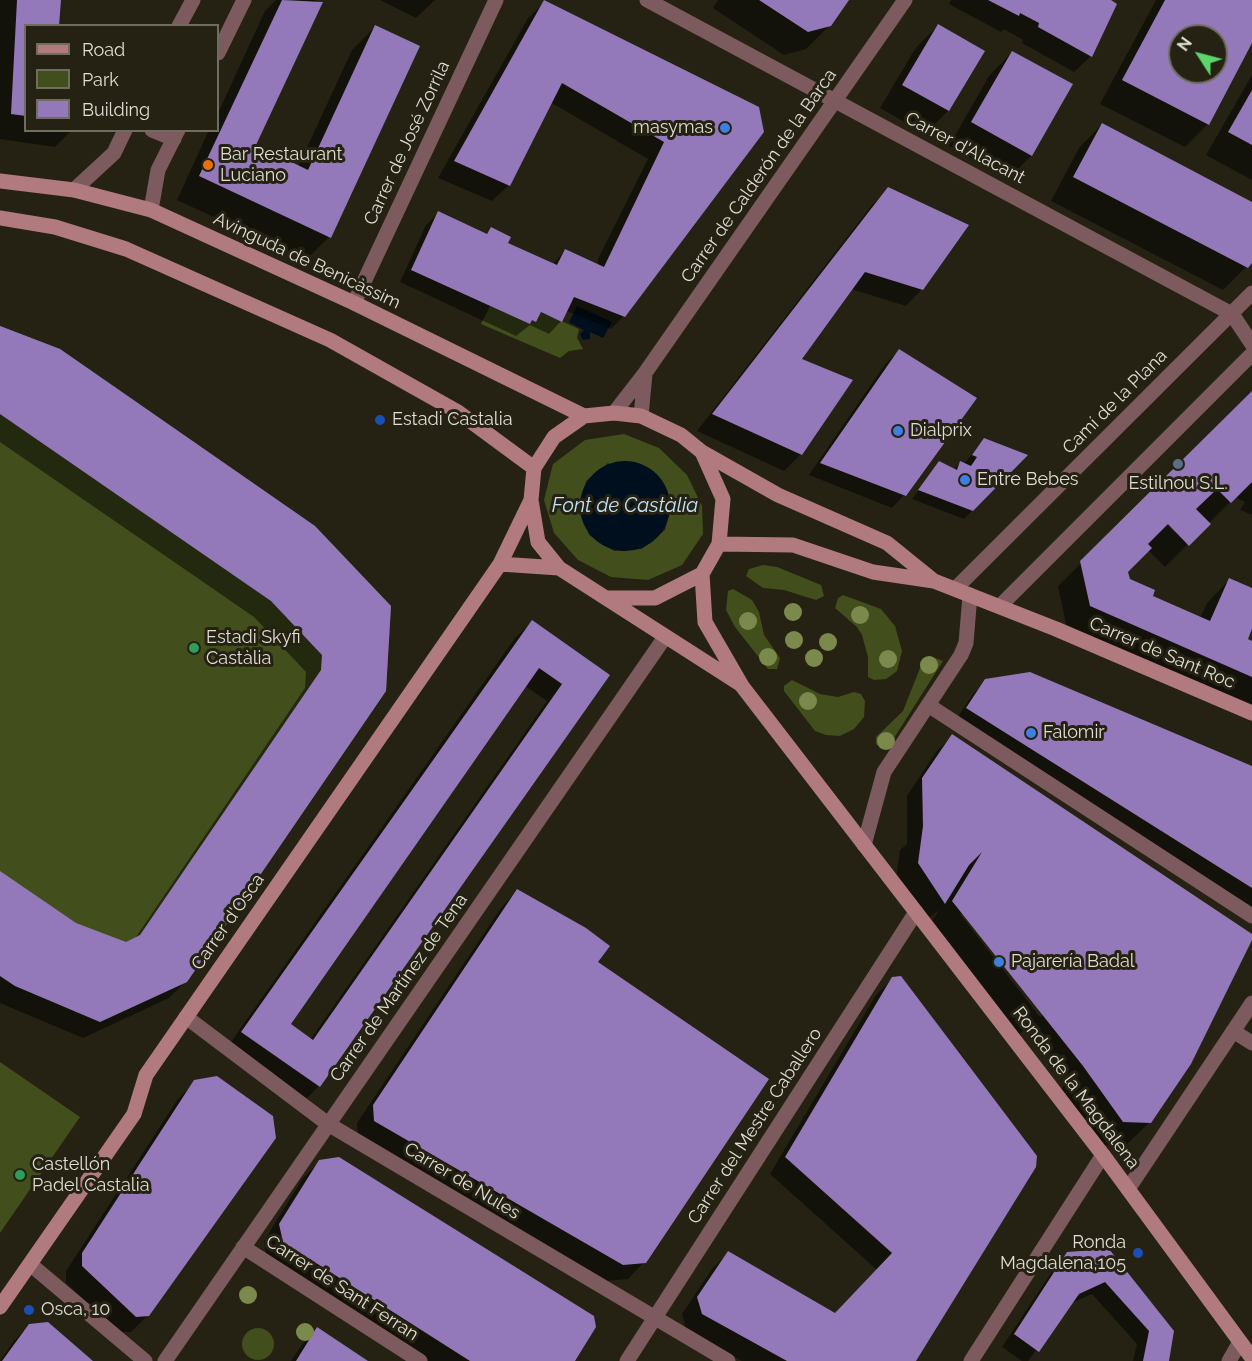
<!DOCTYPE html>
<html>
<head>
<meta charset="utf-8">
<style>
	body { margin:0 }
	#map { position:relative; width:1252px; height:1361px; overflow:hidden; background:#252213; font-family:Raleway,sans-serif }
	canvas { display:block }
	.legend { position:absolute; left:24px; top:24px; width:195px; height:108px; box-sizing:border-box; background:#252213; border:2px solid #6f6d60; margin:0; padding:8px 10px; list-style:none; font-size:18px; color:#dfddd4 }
	.legend li { display:flex; align-items:center; gap:12px; height:30px }
	.legend b { width:30px; border:2px solid #6f6d60 }
	.north { position:absolute; left:1168px; top:24px; width:60px; height:60px; box-sizing:border-box; background:#252213; border:2px solid #6f6d60; border-radius:50%; rotate:306deg; font-size:16px; font-weight:700; line-height:24px; text-align:center; color:#dfddd4 }
	.north::after { content:''; display:block; margin:auto; width:21px; height:27px; background:#5cd56d; clip-path:polygon(50% 0,100% 100%,50% 72%,0 100%) }
</style>
</head>
<body>
<div id="map">
<canvas width="1252" height="1361"></canvas>
<ul class="legend">
<li><b style="height:8px;background:#b07a7f"></b>Road</li>
<li><b style="height:16px;background:#424e1c"></b>Park</li>
<li><b style="height:16px;background:#9379ba"></b>Building</li>
</ul>
<div class="north">N</div>
</div>
<script>
const c = document.querySelector('canvas').getContext('2d');
c.lineJoin = 'round';
function fill(path, color) { c.fillStyle = color; c.fill(path, 'evenodd'); }
const toPath = rows => new Path2D(rows.map(r => 'M' + r).join(''));
function trace(path, color, width, dash) { c.strokeStyle = color; c.lineWidth = width; c.lineCap = dash ? 'butt' : 'round'; c.setLineDash(dash || []); c.stroke(path); }
function write(font, color, halo, rows, align = 'center') {
  c.font = font + ' Raleway,sans-serif'; c.lineWidth = 6; c.setLineDash([]); c.textBaseline = 'middle'; c.strokeStyle = halo; c.fillStyle = color; for (const [text, x, y, turn = 0] of rows) {
    c.save(); c.translate(x, y); c.rotate((+turn || 0) * Math.PI / 180); c.textAlign = isNaN(turn) ? turn : align; if (halo) c.strokeText(text, 0, 0); c.fillText(text, 0, 0); c.restore();
  }
}
const green = toPath([
	[490,306,536,321,541,312,579,329,577,338,583,349,569,351,560,358,481,324],
	[0,326,60,349,315,526,391,606,386,691,187,982,100,1022,15,986,0,976],
	[624,434,659,448,687,475,702,506,703,534,682,565,648,580,611,577,578,560,554,533,544,500,553,464,585,440],
	[608,463,672,503,665,530,642,549,614,551,589,535,579,509,586,481],
	[763,565,777,567,821,585,824,596,816,600,784,590,763,588,746,576,749,569],
	[733,589,752,600,759,612,764,635,780,658,777,669,768,669,735,627,726,610,728,591],
	[843,595,881,609,895,626,902,651,897,671,886,679,874,680,868,677,868,657,862,635,857,627,835,608,838,598],
	[930,656,943,661,887,749,881,749,876,744,876,737,903,711,922,663],
	[792,680,820,694,838,697,854,692,861,694,865,701,864,717,854,729,840,736,826,735,815,731,784,691,784,686],
	[0,1062,80,1117,0,1233],
	'242 1344a16 16 0 1 1 32 0a16 16 0 1 1-32 0Z'
]);
const water = toPath([
	[577,306,612,322,603,338,590,332,590,339,583,340,580,334,584,330,569,322],
	'580 506a45 45 0 1 1 90 0a45 45 0 1 1-90 0Z'
]);
const shadow = toPath([
	[0,0,60,0,26,26,26,130,72,130,55,147,0,139],
	[276,0,315,0,321,3,254,146,298,167,352,50,375,27,418,47,329,237,306,260,177,200,209,130,218,130,218,113,265,11],
	[380,0,435,0,416,18],
	[718,0,847,0,830,25,806,49,784,55,713,8],
	[951,0,1110,0,1091,56,1074,72,1022,43,1023,40,1004,29,1001,32,949,4],
	[1156,0,1252,0,1252,40,1208,124,1185,147,1100,104],
	[1180,36,1216,36,1216,72,1180,72],
	[545,2,758,108,624,316,611,329,566,311,561,321,549,334,530,325,516,336,400,282,426,225,438,213,485,235,491,229,506,244,552,265,565,250,598,266,598,259,648,159,550,102,509,185,492,201,438,178,528,18],
	[938,25,983,51,948,111,925,134,880,108,915,49],
	[1012,52,1071,85,1031,156,1008,179,949,146,989,76],
	[1252,75,1252,180,1206,155],
	[1102,124,1252,204,1252,261,1223,290,1051,201,1079,148],
	[889,189,922,289,906,306,851,289,800,360,801,454,784,471,697,431,872,205],
	[0,328,389,606,186,981,169,998,83,1038,0,1003,0,873,76,925,126,944,134,940,305,688,306,672,254,617,0,442],
	[899,351,975,399,904,495,892,508,809,475,886,363],
	[1252,394,1252,515,1240,510,1245,502,1235,497,1165,567,1148,550,1126,572,1129,580,1151,597,1200,618,1207,603,1230,579,1252,589,1252,626,1246,640,1252,642,1252,710,1067,629,1058,586],
	[1164,518,1177,531,1175,533,1162,520],
	[984,439,1026,456,964,519,912,499,939,463,953,470,960,463,964,464],
	[532,622,608,675,319,1086,302,1103,226,1049,515,638],
	[525,686,547,701,310,1040,289,1025],
	[986,681,1252,768,1252,914,955,721,973,694],
	[952,736,1252,936,1150,1122,1126,1145,1100,1145,1061,1090,1069,1077,1027,1026,1017,1037,929,925,939,910,921,925,895,886,900,850,907,844,907,796,936,752],
	[960,914,964,914,1043,1015,1040,1017],
	[517,891,596,963,644,1262,628,1279,606,1281,358,1137,357,1123,501,908],
	[893,978,914,1361,742,1361,686,1330,682,1314,712,1269,728,1253,834,1315,877,1270,770,1174,876,995],
	[195,1082,148,1315,131,1332,119,1332,66,1283,66,1271,178,1099],
	[320,1161,573,1361,428,1361,267,1258,264,1241,303,1178],
	[1109,1251,1168,1361,1133,1361,1137,1344,1092,1294,1071,1303,1028,1361,1022,1361,1002,1347,1055,1267,1068,1254],
	[30,1325,91,1361,0,1361,13,1342],
	[317,1329,365,1361,291,1361,301,1346]
]);
const building = toPath([
	[17,0,61,0,59,26,26,26,26,116,11,114],
	[282,0,323,2,256,145,308,170,375,25,420,46,331,238,199,176],
	[544,0,759,107,764,132,625,317,574,297,562,322,541,312,536,322,532,320,530,324,411,270,438,211,487,234,491,227,511,237,508,243,557,265,565,249,604,267,664,142,562,83,510,186,454,161],
	[759,0,849,0,831,26,808,32],
	[988,0,1111,0,1117,4,1092,57,1038,27,1039,23,1020,13,1019,16],
	[1165,0,1252,0,1252,43,1209,125,1122,80],
	[1180,36,1216,36,1216,72,1180,72],
	[938,24,985,51,949,111,902,85],
	[1012,51,1073,84,1032,156,971,122],
	[1252,90,1252,145,1228,132],
	[1102,123,1252,202,1252,263,1248,268,1073,177],
	[888,187,969,225,923,290,865,272,802,359,853,380,802,455,712,414],
	[0,326,60,349,315,526,391,606,386,691,187,982,100,1022,15,986,0,976,0,871,76,923,126,942,140,935,321,670,322,655,271,601,0,414],
	[899,349,977,398,906,496,820,463],
	[1252,391,1252,482,1231,503,1217,489,1196,509,1211,524,1189,546,1168,524,1148,544,1152,548,1128,572,1130,579,1155,590,1153,596,1210,621,1229,578,1252,588,1252,629,1248,639,1252,641,1252,677,1090,606,1080,561],
	[984,438,1028,455,973,511,918,490,939,461,957,470,960,461,971,466,977,457,972,455],
	[532,620,610,675,320,1087,241,1032],
	[539,668,562,684,313,1040,291,1024],
	[1030,672,1252,766,1252,888,966,708,985,679],
	[952,734,1252,934,1252,940,1191,1064,1151,1123,1123,1122,1083,1066,952,901,982,852,969,865,945,904,918,863,923,826,922,778],
	[517,889,586,928,610,946,598,962,769,1079,646,1263,623,1265,374,1121,373,1105],
	[901,976,1037,1156,1036,1167,916,1361,787,1361,702,1314,697,1297,728,1251,835,1313,892,1253,785,1157,892,977],
	[217,1076,273,1116,276,1138,149,1316,136,1317,82,1266,82,1253,194,1080],
	[339,1157,594,1316,596,1327,575,1361,470,1361,283,1242,279,1224,319,1160],
	[1109,1249,1174,1331,1169,1361,1143,1361,1149,1331,1105,1282,1079,1294,1039,1352,1014,1334,1067,1252],
	[48,1322,93,1361,2,1361,29,1324],
	[317,1327,368,1361,296,1361]
]);
const street = toPath([
	[647,0,1232,314,1252,344],
	[179,26,193,0],
	[218,53,244,0],
	[152,130,174,139],
	[74,190,114,153,125,130],
	[151,210,158,170,178,130],
	[354,303,496,0],
	[614,413,645,373,905,0],
	[641,416,645,374],
	[955,589,1252,293],
	[1000,606,1252,354],
	[928,705,1252,916],
	[864,845,884,772,961,655,966,643,970,595],
	[186,1017,328,1124,728,1361],
	[1233,1031,1252,1043],
	[1128,1189,1252,1003],
	[243,1247,420,1361],
	[30,1264,145,1361],
	[165,1361,665,637],
	[627,1361,916,912],
	[971,1361,1103,1155],
	[1229,1361,1240,1342]
]);
const secondary = toPath([
	[0,181,74,190,151,210,354,303,584,416],
	[0,218,55,227,126,249,330,340,458,412,534,468],
	[719,544,793,545,873,572,934,581,1056,629,1252,713],
	[500,564,559,568],
	[702,574,705,622,742,686,1103,1155,1252,1358],
	[606,598,655,598,702,574,719,544,723,499,702,452],
	[740,684,559,568,538,542,531,500,534,468,554,437,584,416,614,413,641,416,681,435,702,452,778,495,887,543,934,581],
	[0,1307,134,1114,146,1075,500,564,531,500]
]);
const trees = [
	[793,612],
	[860,615],
	[748,621],
	[794,640],
	[828,642],
	[768,657],
	[814,658],
	[888,659],
	[929,665],
	[808,701],
	[886,741],
	[248,1295],
	[305,1332]
];
const markers = [
	[725,128,6,"#3f7fe0"],
	[208,165,6,"#e8710a"],
	[380,420,6,"#1a4fb4"],
	[898,431,6,"#3f7fe0"],
	[1178,464,6,"#5c6f8a"],
	[965,480,6,"#3f7fe0"],
	[194,648,6,"#2e9e5b"],
	[1031,733,6,"#3f7fe0"],
	[999,962,6,"#3f7fe0"],
	[20,1175,6,"#2e9e5b"],
	[1138,1253,6,"#1a4fb4"],
	[29,1310,6,"#1a4fb4"]
];
const poiNames = [
	["masymas",713,128,"right"],
	["Bar Restaurant",220,155],
	["Luciano",220,176],
	["Estadi Castalia",392,420],
	["Dialprix",910,431],
	["Entre Bebes",977,480],
	["Estilnou S.L.",1178,484,"center"],
	["Estadi Skyfi",206,638],
	["Castàlia",206,659],
	["Falomir",1043,733],
	["Pajarería Badal",1011,962],
	["Castellón",32,1165],
	["Padel Castalia",32,1186],
	["Ronda",1126,1243,"right"],
	["Magdalena,105",1126,1264,"right"],
	["Osca, 10",41,1310]
];
const streetNames = [
	["Carrer de José Zorrila",407,143,-65],
	["Carrer d'Alacant",965,148,28],
	["Carrer de Calderón de la Barca",759,176,-55],
	["Avinguda de Benicàssim",307,261,25],
	["Camí de la Plana",1115,402,-45],
	["Carrer de Sant Roc",1162,653,23],
	["Carrer d'Osca",228,922,-55],
	["Carrer de Martínez de Tena",399,988,-55],
	["Ronda de la Magdalena",1076,1088,53],
	["Carrer del Mestre Caballero",755,1126,-57],
	["Carrer de Nules",462,1181,31],
	["Carrer de Sant Ferran",342,1288,33]
];
const waterNames = [
	["Font de Castàlia",625,506]
];
fill(green, '#424e1c');
fill(water, '#000f1d');
fill(shadow, '#0007');
fill(building, '#9379ba');
trace(street, '#7c5a5d', 15);
trace(secondary, '#b07a7f', 15);
c.fillStyle = '#7c894c';
for (const [x, y] of trees) { c.beginPath(); c.arc(x, y, 9, 0, 2 * Math.PI); c.fill(); }
for (const [x, y, r, color] of markers) { const dot = new Path2D(); dot.arc(x, y, r, 0, 2 * Math.PI); c.fillStyle = color; c.fill(dot); trace(dot, '#252213', 2); }
write('18px', '#dfddd4', '#252213', poiNames, 'left');
write('18px', '#dfddd4', '#252213', streetNames);
write('italic 20px', '#c1e2fd', '#252213', waterNames);
</script>
</body>
</html>
